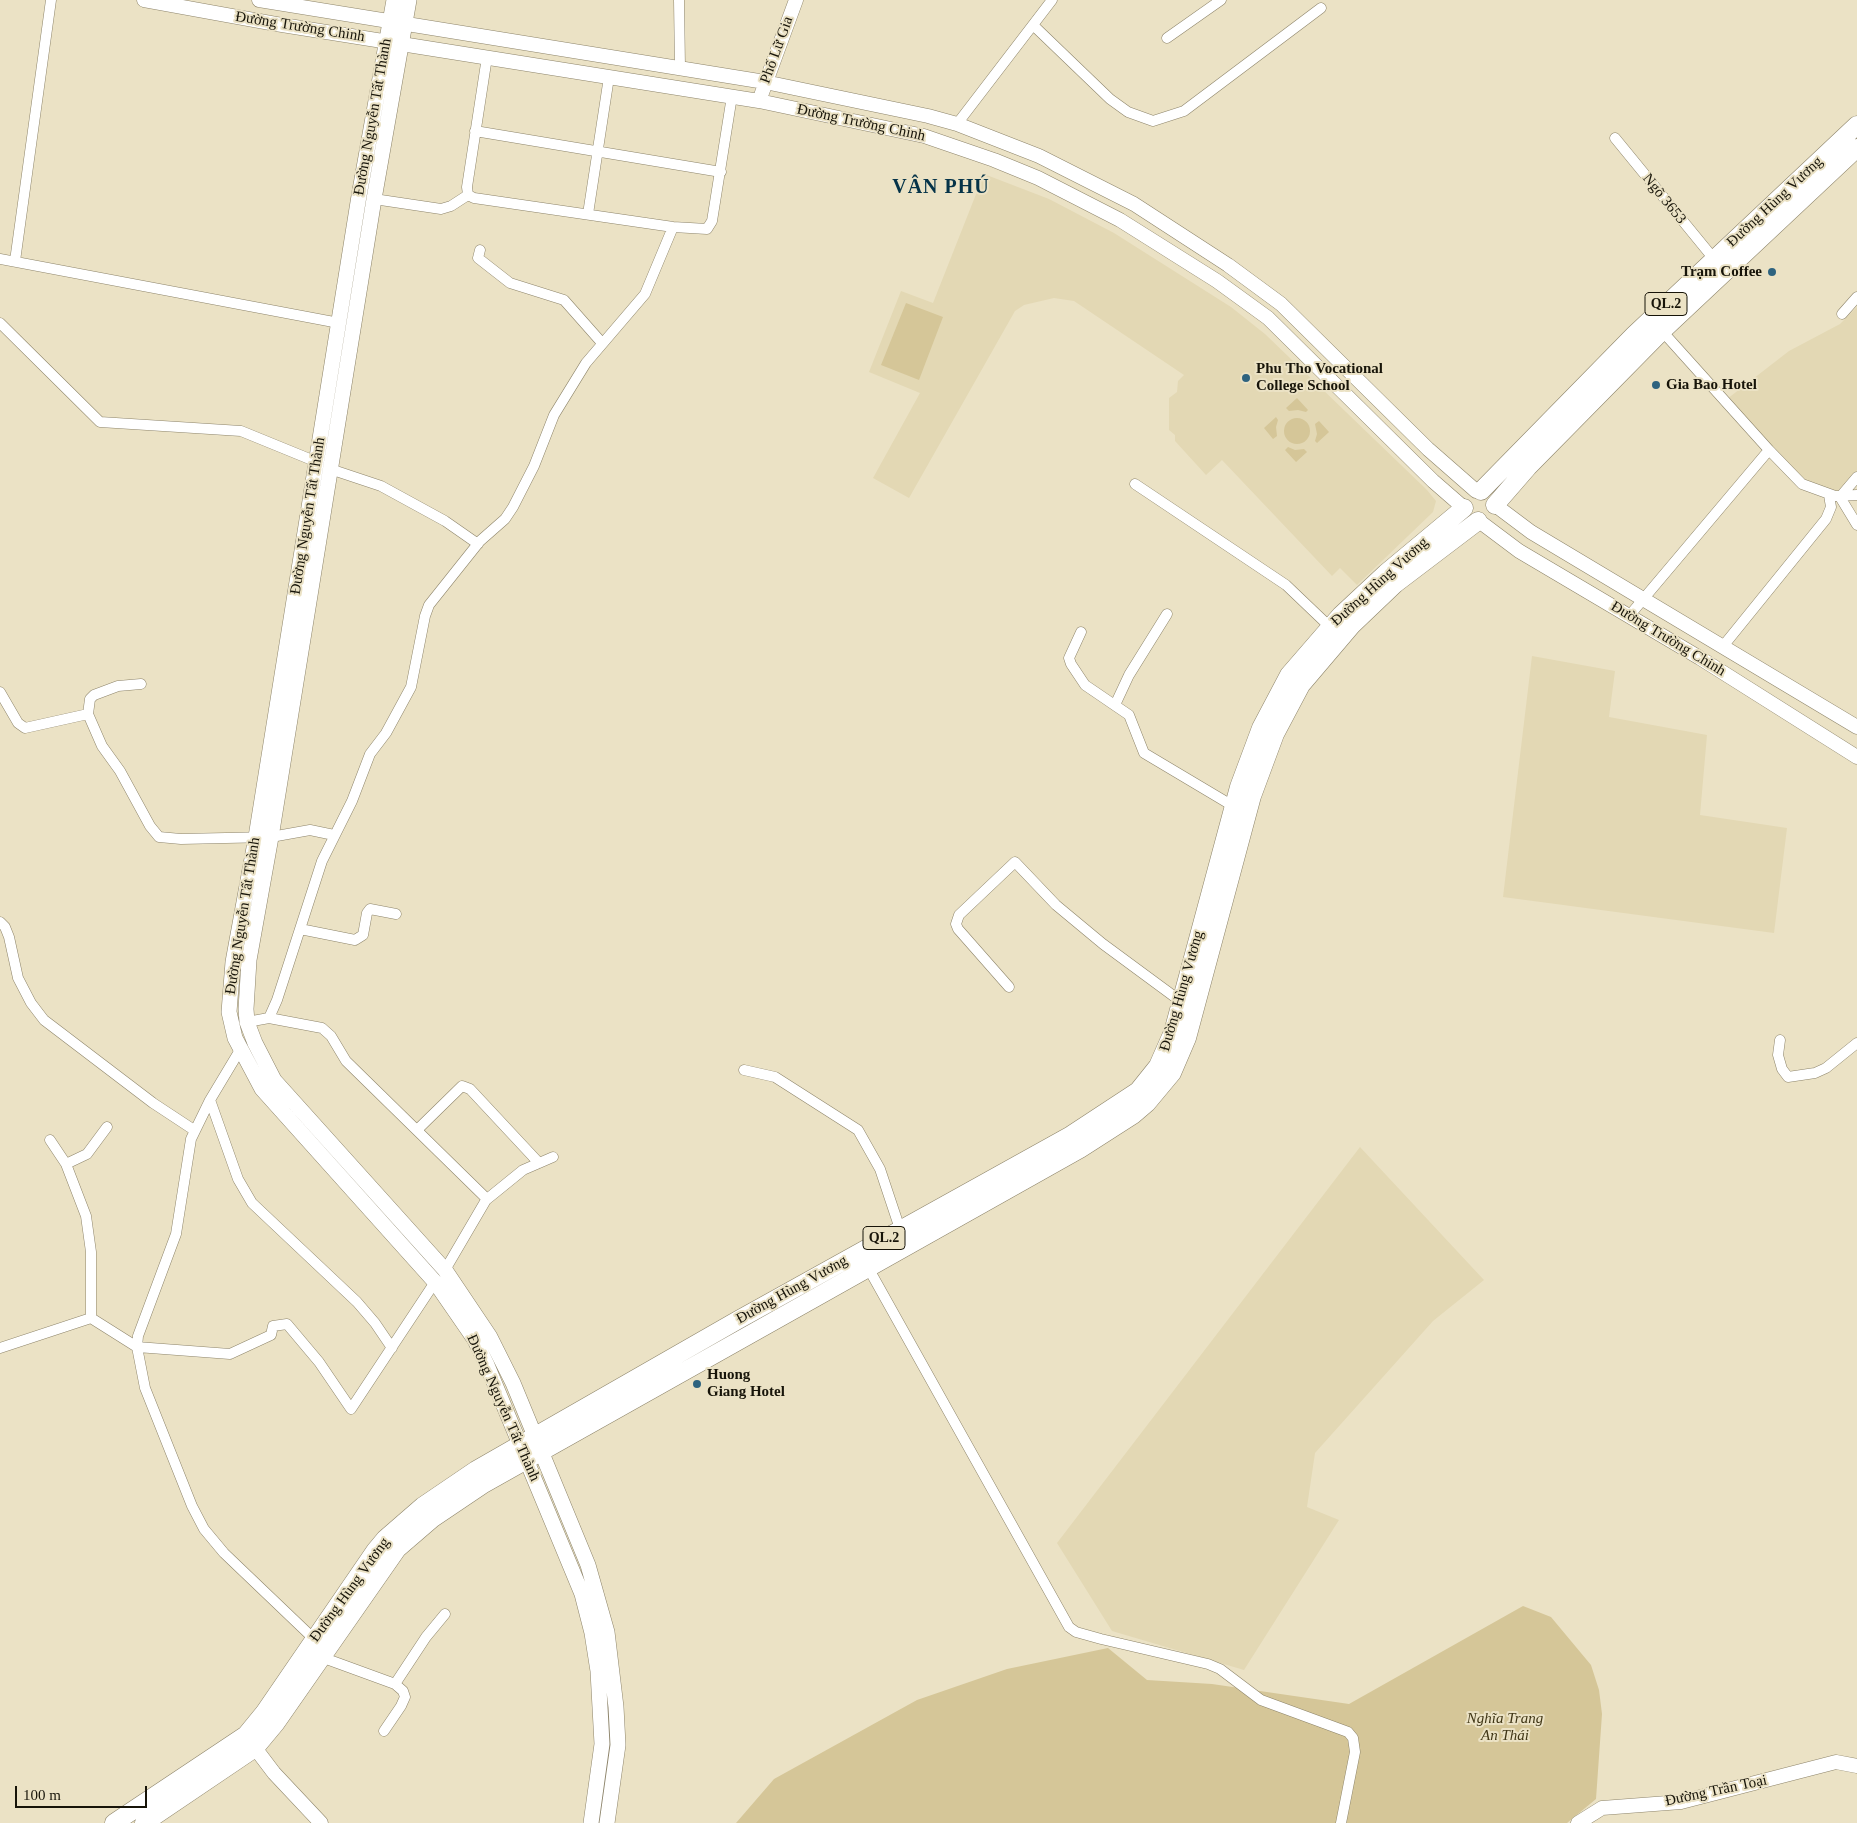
<!DOCTYPE html>
<html>
<head>
<meta charset="utf-8">
<style>
	body { margin:0 }
	#map { position:relative; width:1857px; height:1823px; overflow:hidden; background:#ebe2c5; font-family:"Times New Roman",serif }
	canvas { display:block }
	.scale { position:absolute; left:15px; top:1786px; width:132px; height:22px; box-sizing:border-box; border:2px solid #171409; border-top:0; padding-left:6px; font-size:15px; line-height:18px; white-space:nowrap; color:#171409; -webkit-text-stroke:4px #ebe2c5; paint-order:stroke }
</style>
</head>
<body>
<div id="map">
<canvas width="1857" height="1823"></canvas>
<div class="scale">100 m</div>
</div>
<script>
const c = document.querySelector('canvas').getContext('2d');
c.lineJoin = 'round';
function fill(path, color) { c.fillStyle = color; c.fill(path, 'evenodd'); }
const toPath = rows => new Path2D(rows.map(r => 'M' + r).join(''));
function trace(path, color, width, dash) { c.strokeStyle = color; c.lineWidth = width; c.lineCap = dash ? 'butt' : 'round'; c.setLineDash(dash || []); c.stroke(path); }
function write(font, color, halo, rows, align = 'center') {
  c.font = font + ' "Times New Roman",serif'; c.lineWidth = 4; c.setLineDash([]); c.textBaseline = 'middle'; c.strokeStyle = halo; c.fillStyle = color; for (const [text, x, y, turn = 0] of rows) {
    c.save(); c.translate(x, y); c.rotate((+turn || 0) * Math.PI / 180); c.textAlign = isNaN(turn) ? turn : align; if (halo) c.strokeText(text, 0, 0); c.fillText(text, 0, 0); c.restore();
  }
}
const built = toPath([
	[984,174,1049,199,1114,233,1231,307,1265,334,1427,490,1436,501,1433,512,1357,585,1340,568,1332,576,1222,460,1206,475,1175,441,1175,435,1169,430,1169,398,1177,392,1178,381,1184,375,1074,301,1054,298,1024,305,1015,311,909,498,873,478,920,393,869,372,901,291,933,303],
	[1857,307,1857,470,1838,493,1802,481,1727,399,1789,351,1840,324],
	[1532,656,1615,671,1609,717,1707,735,1700,815,1787,828,1774,933,1503,897],
	[1360,1147,1484,1280,1433,1321,1315,1453,1307,1507,1339,1520,1244,1670,1112,1631,1057,1543]
]);
const green = toPath([
	[906,303,943,317,919,380,881,365],
	[1297,398,1308,410,1306,412,1298,410,1289,411,1286,408],
	[1276,417,1278,420,1276,427,1277,436,1273,439,1264,428],
	'1284 431a13 13 0 1 1 26 0a13 13 0 1 1-26 0Z',
	[1319,421,1329,432,1317,443,1315,441,1317,434,1315,424],
	[1288,447,1295,450,1304,449,1307,452,1296,462,1285,450],
	[1523,1606,1551,1617,1591,1665,1599,1690,1602,1714,1596,1799,1567,1823,736,1823,774,1779,917,1700,1007,1669,1108,1648,1147,1680,1212,1684,1349,1704]
]);
const street = toPath([
	[679,0,680,67],
	[1033,25,1110,99,1128,112,1153,121,1184,111,1321,8],
	[1167,38,1221,0],
	[957,124,1052,0],
	[475,131,721,172],
	[1615,138,1714,259],
	[468,195,474,198,673,227,707,229,712,221,732,96],
	[468,195,467,187,487,57],
	[374,199,441,209,451,206,468,195],
	[588,214,609,77],
	[480,250,478,258,510,283,564,300,602,343],
	[0,259,339,323],
	[15,261,51,0],
	[1842,314,1857,297],
	[0,323,100,422,241,431,317,462],
	[1662,331,1769,450,1802,484,1835,496,1857,495],
	[330,469,381,486,445,521,478,544],
	[1857,477,1840,497,1857,525],
	[1135,484,1286,585,1330,627],
	[1629,616,1769,450],
	[1081,632,1069,658,1071,664,1085,685,1129,715,1144,753,1233,806],
	[1724,645,1826,519,1831,507,1829,495],
	[141,684,118,686,94,695,90,699,88,714,102,746,120,771,150,826,159,837,181,839,271,837,310,830,334,835],
	[0,692,18,723,25,728,88,714],
	[1115,705,1129,675,1167,614],
	[0,922,5,927,9,937,18,978,31,1003,44,1020,153,1103,194,1130],
	[300,929,355,940,363,935,367,913,370,909,396,914],
	[1009,987,958,929,956,924,959,915,1015,862,1056,905,1103,944,1183,1003],
	[269,1018,277,1000,322,861,352,801,370,754,386,733,411,687,425,616,429,605,480,541,505,519,513,507,534,466,554,415,586,363,645,294,673,227],
	[247,1022,269,1018,322,1028,331,1036,346,1061,487,1199],
	[1780,1040,1778,1055,1782,1069,1788,1077,1815,1073,1826,1068,1857,1043],
	[240,1050,210,1100,191,1139,176,1234,138,1336,137,1347,145,1388,192,1506,204,1529,224,1553,314,1639],
	[744,1070,775,1077,858,1130,880,1169,900,1229],
	[210,1100,238,1179,252,1203,357,1302,375,1323,392,1348],
	[417,1130,462,1086,470,1089,539,1163],
	[50,1140,66,1164,86,1216,91,1252,91,1318],
	[66,1164,87,1154,107,1127],
	[866,1264,1069,1627,1076,1632,1101,1639,1208,1664,1220,1669,1261,1700,1348,1732,1353,1738,1355,1752,1341,1823],
	[445,1270,486,1200,523,1170,553,1157],
	[0,1348,91,1318,137,1347,230,1354,271,1335,273,1326,287,1324,319,1362,351,1409,435,1282],
	[321,1657,395,1684,403,1691,405,1697,401,1706,384,1731],
	[395,1684,426,1637,445,1614]
]);
const secondary = toPath([
	[144,0,276,24,759,101,924,136,994,160,1038,178,1120,220,1217,281,1268,318,1433,481,1464,508],
	[259,0,765,82,928,116,957,124,1039,156,1134,204,1228,265,1281,304,1428,449,1476,491],
	[759,101,796,0],
	[1495,505,1531,532,1857,727],
	[1479,521,1519,551,1700,658,1857,757],
	[249,1740,274,1773,321,1823],
	[1578,1823,1602,1808,1681,1802,1836,1762,1857,1766]
]);
const primary = toPath([
	[394,0,359,196,256,837,233,962,229,1012,235,1038,262,1089,435,1282,475,1340,487,1365,582,1594,592,1633,598,1671,602,1744,591,1823],
	[409,0,374,199,271,837,249,960,246,1009,247,1022,255,1043,274,1080,445,1270,490,1337,513,1383,588,1565,607,1632,616,1707,618,1745,607,1823]
]);
const highway = toPath([
	[1481,491,1634,335,1857,125],
	[1495,505,1528,467,1662,331,1857,148],
	[114,1823,246,1735,264,1713,375,1551,385,1539,423,1506,476,1470,738,1320,1071,1135,1138,1091,1158,1066,1173,1032,1239,787,1261,728,1289,675,1341,615,1386,573,1464,508],
	[144,1823,255,1748,275,1724,397,1549,433,1518,482,1485,1080,1149,1133,1115,1147,1103,1172,1073,1187,1038,1252,796,1275,734,1301,685,1352,625,1395,584,1478,521]
]);
const markers = [
	[1772,272,5,"#2e637f"],
	[1246,378,5,"#2e637f"],
	[1656,385,5,"#2e637f"],
	[697,1384,5,"#2e637f"]
];
const shields = [
	[1666,304,42],
	[884,1238,42]
];
const shieldNames = [
	["QL.2",1666,304],
	["QL.2",884,1238]
];
const streetNames = [
	["Đường Trường Chinh",300,27,9],
	["Phố Lữ Gia",777,50,-70],
	["Đường Nguyễn Tất Thành",373,117,-80],
	["Đường Trường Chinh",861,123,12],
	["Ngõ 3653",1664,199,51],
	["Đường Hùng Vương",1775,202,-43],
	["Đường Nguyễn Tất Thành",308,516,-81],
	["Đường Hùng Vương",1380,582,-42],
	["Đường Trường Chinh",1668,639,31],
	["Đường Nguyễn Tất Thành",243,916,-81],
	["Đường Hùng Vương",1182,991,-74],
	["Đường Hùng Vương",792,1290,-29],
	["Đường Nguyễn Tất Thành",503,1408,66],
	["Đường Hùng Vương",350,1590,-54],
	["Đường Trần Toại",1716,1791,-12]
];
const poiNames = [
	["Trạm Coffee",1762,272,"right"],
	["Phu Tho Vocational",1256,369],
	["College School",1256,386],
	["Gia Bao Hotel",1666,385],
	["Huong",707,1375],
	["Giang Hotel",707,1392]
];
const parkNames = [
	["Nghĩa Trang",1505,1719],
	["An Thái",1505,1736]
];
const districtNames = [
	["VÂN PHÚ",941,188]
];
fill(built, '#e3d8b4');
fill(green, '#d5c698');
trace(street, '#8d846a', 11);
trace(secondary, '#8d846a', 15);
trace(primary, '#8d846a', 16);
trace(highway, '#8d846a', 19);
trace(street, '#fff', 10);
trace(secondary, '#fff', 14);
trace(primary, '#fff', 15);
trace(highway, '#fff', 18);
for (const [x, y, r, color] of markers) { const dot = new Path2D(); dot.arc(x, y, r, 0, 2 * Math.PI); c.fillStyle = color; c.fill(dot); trace(dot, '#ebe2c5', 2); }
for (const [x, y, w] of shields) { const box = new Path2D(); box.roundRect(x - w / 2, y - 11.5, w, 23, 4); c.fillStyle = '#ebe2c5'; c.fill(box); trace(box, '#171409', 1); }
write('bold 14px', '#171409', null, shieldNames);
write('15px', '#171409', '#ebe2c5', streetNames);
write('bold 15px', '#171409', '#ebe2c5', poiNames, 'left');
write('italic 15px', '#403616', '#ebe2c5', parkNames);
c.letterSpacing = '1px';
write('bold 20px', '#053348', '#ebe2c5', districtNames);
c.letterSpacing = '0px';
</script>
</body>
</html>
